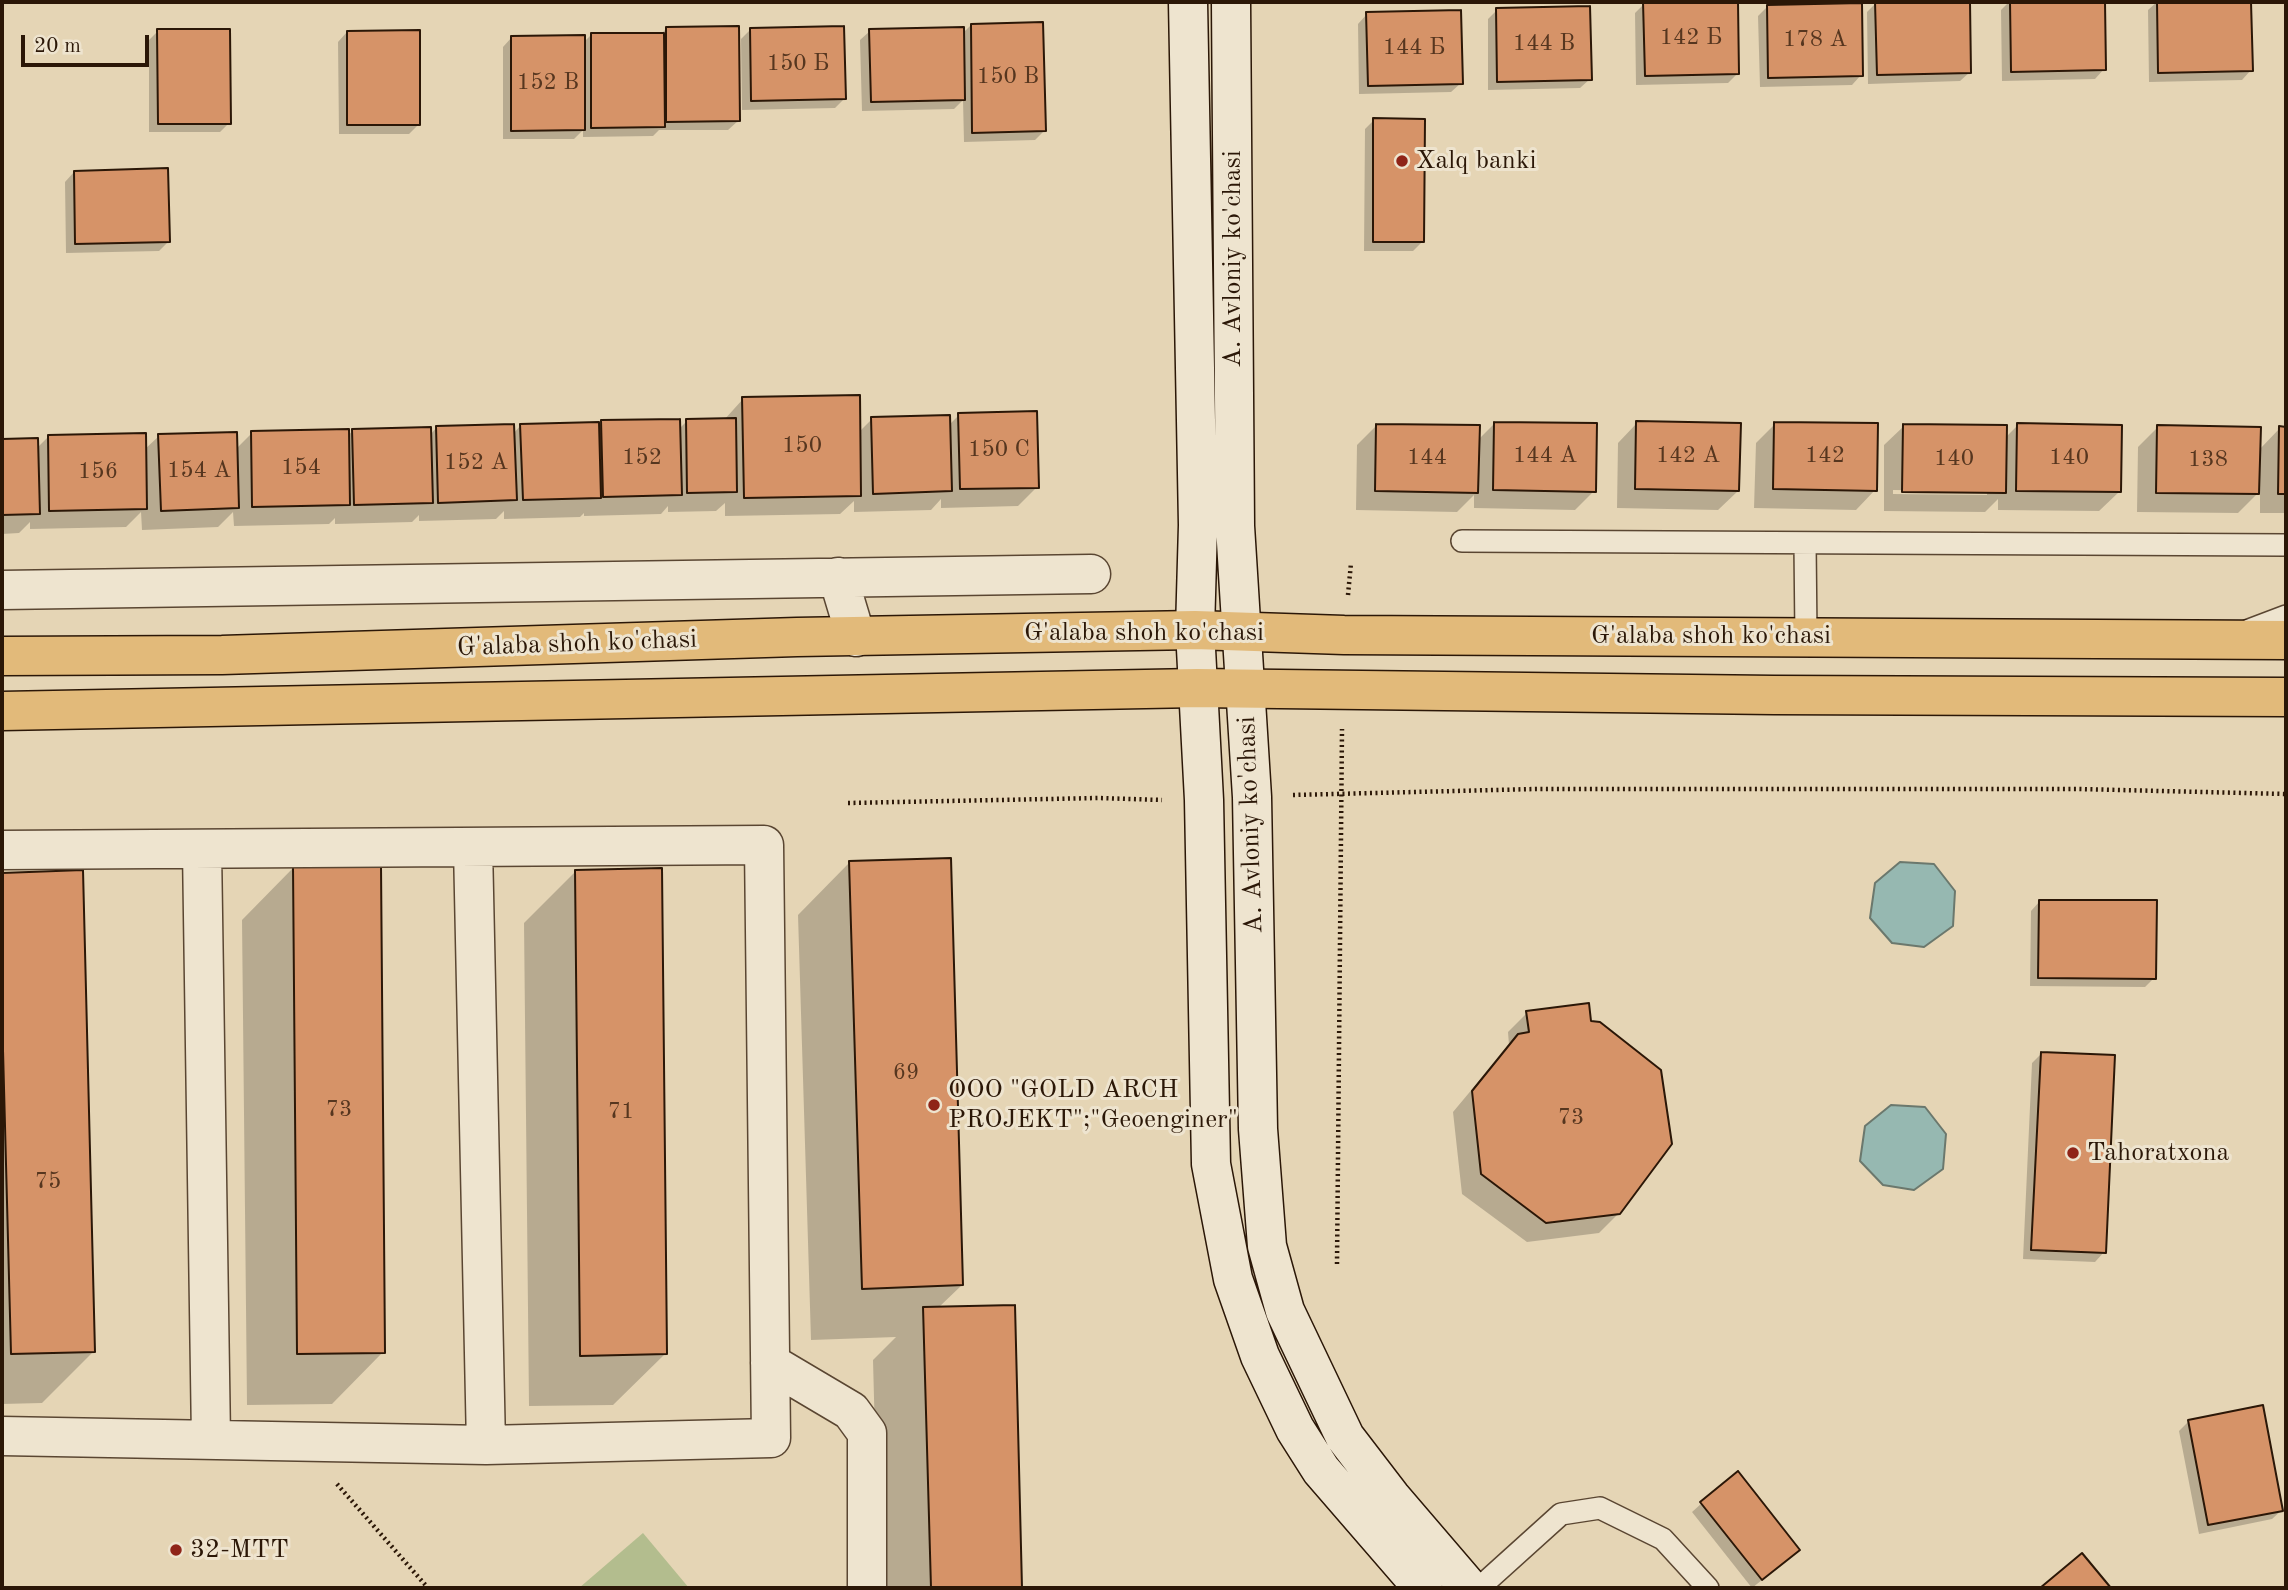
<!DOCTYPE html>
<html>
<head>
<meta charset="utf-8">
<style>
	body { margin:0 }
	#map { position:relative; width:2288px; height:1590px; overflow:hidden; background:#e5d5b5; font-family:"Old Standard TT",serif }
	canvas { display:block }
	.frame { position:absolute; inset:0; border:4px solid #2b1707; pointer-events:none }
	.scale { position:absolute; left:21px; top:35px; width:128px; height:32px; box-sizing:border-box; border:4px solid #2b1707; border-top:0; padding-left:9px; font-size:21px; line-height:24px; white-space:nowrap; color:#2b1707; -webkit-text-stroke:5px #eee4cf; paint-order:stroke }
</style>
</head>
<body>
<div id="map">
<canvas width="2288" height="1590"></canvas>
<div class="frame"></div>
<div class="scale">20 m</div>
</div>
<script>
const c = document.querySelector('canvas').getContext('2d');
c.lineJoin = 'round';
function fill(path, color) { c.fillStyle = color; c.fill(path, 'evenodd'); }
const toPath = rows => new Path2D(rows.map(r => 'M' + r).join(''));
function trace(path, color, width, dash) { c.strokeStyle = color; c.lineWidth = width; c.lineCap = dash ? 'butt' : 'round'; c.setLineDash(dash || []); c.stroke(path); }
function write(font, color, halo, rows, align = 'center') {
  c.font = font + ' "Old Standard TT",serif'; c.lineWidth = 6; c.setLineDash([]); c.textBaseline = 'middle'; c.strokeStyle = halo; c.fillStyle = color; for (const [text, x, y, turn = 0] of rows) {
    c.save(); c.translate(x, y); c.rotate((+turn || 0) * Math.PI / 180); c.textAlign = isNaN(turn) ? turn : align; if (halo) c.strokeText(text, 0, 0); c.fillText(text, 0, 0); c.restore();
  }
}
const green = toPath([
	[643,1533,689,1588,579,1588]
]);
const water = toPath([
	[1900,862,1934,864,1955,891,1953,926,1924,947,1892,943,1870,918,1875,883,1900,862],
	[1891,1105,1925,1107,1946,1134,1943,1169,1914,1190,1883,1185,1860,1161,1865,1126,1891,1105]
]);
const shadow = toPath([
	[1737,2,1738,73,1728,83,1636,85,1635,13,1644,4],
	[1968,2,1970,72,1960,81,1868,84,1867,12,1876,3],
	[2009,2,2103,2,2104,69,2095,79,2002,81,2001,10],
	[2157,2,2250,2,2251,70,2242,80,2149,82,2148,10],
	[1768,6,1861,75,1852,85,1760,87,1758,16],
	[2286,6,2286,80,2285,80,2284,9],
	[1497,10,1590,79,1580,88,1488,90,1488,19],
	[1367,14,1461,83,1451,92,1359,94,1358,24],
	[971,25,1044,131,1035,140,964,142,963,100,954,109,862,111,860,40,870,31,962,34],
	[667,28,738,121,728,130,659,130,653,136,583,137,583,130,574,139,503,139,503,47,512,37,583,43,591,35,661,34],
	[750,30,844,99,835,108,742,110,741,39],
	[158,31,229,123,220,132,149,132,149,40],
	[347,32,418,125,409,134,339,134,338,42],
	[1374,120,1422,242,1413,251,1364,251,1365,129],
	[74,172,168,242,159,251,66,253,65,182],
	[743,399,859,432,872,419,949,425,959,415,1037,487,1018,506,941,508,941,499,931,510,854,512,854,501,840,514,725,516,725,503,716,511,668,512,668,506,661,514,584,516,584,513,580,517,504,519,504,511,496,519,419,521,419,515,412,522,335,524,335,518,329,524,234,526,233,512,218,527,142,530,141,512,126,527,30,529,30,522,19,533,2,534,2,440,37,440,37,448,49,436,144,450,159,436,236,449,252,433,347,436,353,431,430,435,437,427,513,434,521,425,598,427,602,422,679,429,687,421,724,420],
	[1637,423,1738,491,1718,510,1617,508,1618,443],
	[1494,424,1594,491,1575,510,1474,508,1474,495,1457,512,1356,510,1357,445,1377,425,1478,440],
	[1775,424,1875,490,1856,510,1754,508,1756,443],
	[2018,425,2119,492,2099,511,1998,510,1998,499,1985,512,1884,511,1884,445,1904,426,2005,438],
	[1893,490,1987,491,1987,495,1893,494],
	[2158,427,2259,450,2280,428,2286,428,2286,513,2260,513,2260,491,2238,513,2137,512,2138,447],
	[849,863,962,1285,938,1308,1013,1306,1020,1588,879,1588,873,1360,896,1337,811,1340,798,915],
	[293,868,383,1352,332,1404,247,1405,242,920],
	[576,871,665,1354,613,1405,529,1406,524,923],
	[81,872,93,1352,42,1403,2,1404,2,875],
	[2040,901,2154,978,2145,987,2030,986,2031,911],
	[1527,1013,1619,1213,1599,1233,1527,1242,1462,1194,1453,1112,1509,1045,1508,1032],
	[2041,1054,2104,1252,2095,1262,2023,1259,2032,1063],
	[2189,1421,2282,1510,2272,1519,2199,1534,2179,1431],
	[1702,1503,1788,1559,1752,1588,1692,1512]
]);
const building = toPath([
	[1643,2,1738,2,1739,74,1645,76,1643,2],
	[1875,2,1970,2,1971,73,1877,75,1875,2],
	[2010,2,2105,2,2106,70,2011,72,2010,2],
	[2157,2,2251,2,2253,71,2158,73,2157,2],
	[1862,3,1863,76,1768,78,1767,5,1862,3],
	[1590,6,1592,80,1497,82,1496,8,1590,6],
	[1461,10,1463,84,1368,86,1366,12,1461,10],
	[1043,22,1046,131,972,133,971,24,1043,22],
	[739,26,740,121,666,122,666,27,739,26],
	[844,26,846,99,751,101,750,28,844,26],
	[964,27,965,100,871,102,869,29,964,27],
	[157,29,230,29,231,124,158,124,157,29],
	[420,30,420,125,347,125,347,31,420,30],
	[591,33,664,33,665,127,591,128,591,33],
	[585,35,585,130,511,131,511,36,585,35],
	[1373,118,1425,119,1424,242,1373,242,1373,118],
	[168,168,170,242,75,244,74,171,168,168],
	[860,395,861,496,744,498,742,397,860,395],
	[1037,411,1039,488,960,489,958,413,1037,411],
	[950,415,952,491,873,494,871,417,950,415],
	[736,418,737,492,687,493,686,419,736,418],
	[680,419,682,495,603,497,601,420,680,419],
	[1636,421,1741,423,1739,491,1635,489,1636,421],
	[599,422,601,498,523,500,520,424,599,422],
	[1494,422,1597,423,1596,492,1493,490,1494,422],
	[1774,422,1878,423,1877,491,1773,489,1774,422],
	[2017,423,2122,425,2121,492,2016,491,2017,423],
	[514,424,517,500,438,503,436,426,514,424],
	[1376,424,1480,425,1478,493,1375,491,1376,424],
	[1903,424,2007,425,2006,493,1902,492,1903,424],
	[2157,425,2261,427,2259,494,2156,493,2157,425],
	[2279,426,2286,427,2286,494,2278,494,2279,426],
	[431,427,433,503,354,505,352,429,431,427],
	[349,429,350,505,252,507,251,431,349,429],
	[237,432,239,508,161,511,158,434,237,432],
	[146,433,147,509,49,511,48,435,146,433],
	[38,438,40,514,2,515,2,439,38,438],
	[951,858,963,1285,862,1289,849,861,951,858],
	[381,865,385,1353,297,1354,293,866,381,865],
	[662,868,667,1354,580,1356,575,870,662,868],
	[83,870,95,1352,11,1354,2,1012,2,873,83,870],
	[2039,900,2157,900,2156,979,2038,978,2039,900],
	[1589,1003,1591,1021,1600,1022,1661,1070,1672,1144,1620,1214,1546,1223,1481,1174,1472,1091,1518,1034,1529,1032,1526,1011,1589,1003],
	[2041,1052,2115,1055,2106,1253,2031,1250,2041,1052],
	[1015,1305,1022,1588,931,1588,923,1307,1015,1305],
	[2263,1405,2283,1511,2208,1525,2188,1420,2263,1405],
	[1738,1471,1800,1550,1762,1580,1700,1502,1738,1471],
	[2082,1553,2111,1588,2040,1588,2082,1553]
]);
const path = toPath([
	[1348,595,1351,563],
	[1293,795,1535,789,2078,789,2286,794],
	[848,803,1098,798,1162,800],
	[1337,1264,1342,729],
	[337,1484,428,1588]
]);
const lane = toPath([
	[1462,541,2286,545],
	[1805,543,1806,637],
	[2249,630,2286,616],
	[1479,1588,1561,1514,1600,1508,1663,1539,1708,1588]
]);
const street = toPath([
	[838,577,856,637],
	[2,590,1091,574],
	[473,847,486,1445],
	[202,849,211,1439],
	[2,850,764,845,771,1438,486,1445,2,1436],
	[770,1363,851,1411,867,1433,867,1588]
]);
const secondary = toPath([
	[1188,2,1198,525,1195,630,1204,800,1211,1164,1233,1279,1260,1356,1295,1429,1321,1470,1423,1588],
	[1231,2,1235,526,1252,797,1258,1129,1267,1246,1285,1311,1345,1437,1391,1497,1469,1588]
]);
const primary = toPath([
	[2,656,222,655,797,637,1195,630,1344,635,2286,640],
	[2,711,1197,688,1774,695,2286,697]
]);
const markers = [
	[1402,161,7,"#8f2418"],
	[934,1105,7,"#8f2418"],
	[2073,1153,7,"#8f2418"],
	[176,1550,7,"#8f2418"]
];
const numberNames = [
	["142 Б",1691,38],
	["178 А",1815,40],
	["144 В",1544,44],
	["144 Б",1414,48],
	["150 Б",798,64],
	["150 В",1008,77],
	["152 В",548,83],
	["150",802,446],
	["150 С",999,450],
	["144 А",1545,456],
	["142 А",1688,456],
	["142",1825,456],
	["152",642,458],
	["144",1427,458],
	["140",2069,458],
	["140",1954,459],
	["138",2208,460],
	["152 А",476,463],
	["154",301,468],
	["154 А",199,471],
	["156",98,472],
	["69",906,1073],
	["73",339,1110],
	["71",621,1112],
	["73",1571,1118],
	["75",48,1182]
];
const poiNames = [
	["Xalq banki",1416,161],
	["ООО \"GOLD ARCH",948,1090],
	["PROJEKT\";\"Geoenginer\"",948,1120],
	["Tahoratxona",2087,1153],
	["32-MTT",190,1550]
];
const streetNames = [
	["A. Avloniy ko'chasi",1233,259,-90],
	["G'alaba shoh ko'chasi",1144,633],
	["G'alaba shoh ko'chasi",1711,636],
	["G'alaba shoh ko'chasi",577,644,-2],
	["A. Avloniy ko'chasi",1251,825,-92]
];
fill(green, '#b3bd8e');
fill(water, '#96b8b1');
trace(water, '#6b786d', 2);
fill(shadow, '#0003');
fill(building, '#d69368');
trace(building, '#2b1707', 2);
trace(lane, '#5a4632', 24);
trace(street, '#5a4632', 41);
trace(secondary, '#2b1707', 41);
trace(primary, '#2b1707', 41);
trace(path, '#2b1707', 4.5, [2, 3.5]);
trace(lane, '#eee4cf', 21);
trace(street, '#eee4cf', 38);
trace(secondary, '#eee4cf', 38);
trace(primary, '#e2ba7a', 38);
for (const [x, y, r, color] of markers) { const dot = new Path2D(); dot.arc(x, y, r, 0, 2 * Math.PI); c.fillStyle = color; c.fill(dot); trace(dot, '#eee4cf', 2.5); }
write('23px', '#56361f', null, numberNames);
write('26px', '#2b1707', '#eee4cf', poiNames, 'left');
write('26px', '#2b1707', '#eee4cf', streetNames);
</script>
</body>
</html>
